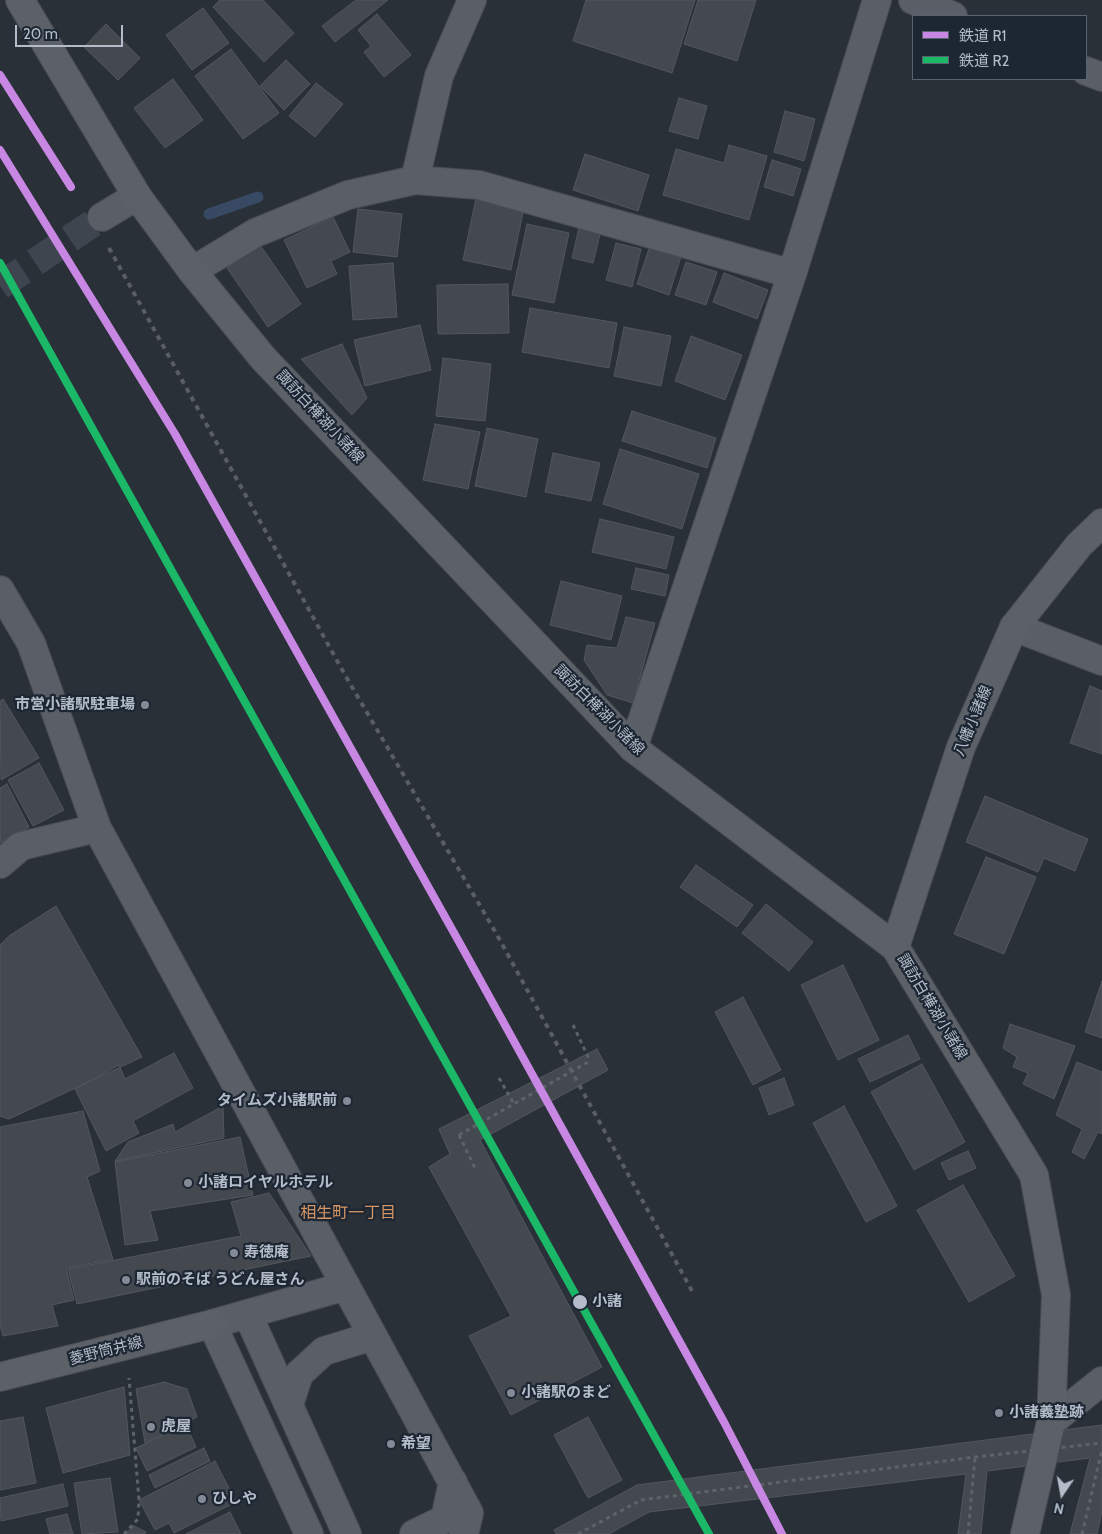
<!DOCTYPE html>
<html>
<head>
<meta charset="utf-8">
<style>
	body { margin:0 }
	#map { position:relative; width:1102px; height:1534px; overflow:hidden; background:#2a3038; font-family:Cabin,"Noto Sans JP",sans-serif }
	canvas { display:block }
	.legend { position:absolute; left:912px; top:15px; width:175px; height:65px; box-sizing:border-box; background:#1d2633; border:1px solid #59626f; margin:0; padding:6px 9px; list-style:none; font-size:15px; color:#b4bcc9 }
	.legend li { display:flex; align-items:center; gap:10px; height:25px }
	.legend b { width:25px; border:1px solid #59626f }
	.north { position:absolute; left:1037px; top:1469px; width:50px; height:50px; -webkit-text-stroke:4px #1d2633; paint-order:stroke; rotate:192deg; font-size:14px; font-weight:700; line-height:20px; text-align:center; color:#b4bcc9 }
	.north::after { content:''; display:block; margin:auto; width:18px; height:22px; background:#b4bcc9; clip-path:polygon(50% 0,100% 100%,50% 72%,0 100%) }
	.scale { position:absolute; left:15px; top:25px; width:108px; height:22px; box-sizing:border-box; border:2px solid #b4bcc9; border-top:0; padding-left:6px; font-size:15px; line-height:18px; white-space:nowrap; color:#b4bcc9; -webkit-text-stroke:4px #1d2633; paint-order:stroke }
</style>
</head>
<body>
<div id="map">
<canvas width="1102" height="1534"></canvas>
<ul class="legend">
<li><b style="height:6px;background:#c787e3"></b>鉄道 R1</li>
<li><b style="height:6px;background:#1ab867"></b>鉄道 R2</li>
</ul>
<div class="north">N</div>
<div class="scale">20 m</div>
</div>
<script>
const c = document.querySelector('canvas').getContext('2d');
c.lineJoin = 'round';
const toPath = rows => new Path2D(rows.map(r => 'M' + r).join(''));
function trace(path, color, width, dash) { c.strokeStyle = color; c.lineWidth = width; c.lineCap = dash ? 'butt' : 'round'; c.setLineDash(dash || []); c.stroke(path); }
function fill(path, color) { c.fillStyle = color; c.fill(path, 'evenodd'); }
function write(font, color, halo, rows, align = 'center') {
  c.font = font + ' Cabin,"Noto Sans JP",sans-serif'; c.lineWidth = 4.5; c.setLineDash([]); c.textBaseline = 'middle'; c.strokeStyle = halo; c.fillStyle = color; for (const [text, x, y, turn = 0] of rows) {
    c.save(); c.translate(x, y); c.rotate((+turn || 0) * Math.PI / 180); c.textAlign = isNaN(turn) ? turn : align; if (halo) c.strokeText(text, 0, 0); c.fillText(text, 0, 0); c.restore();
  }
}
const stream = toPath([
	[209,214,258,197]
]);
const building = toPath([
	[220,0,263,0,294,33,264,62,213,7,220,0],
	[356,0,388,0,335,42,322,26,356,0],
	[586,0,695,0,672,73,573,41,586,0],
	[698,0,756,0,737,61,684,44,698,0],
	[203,8,229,43,192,70,166,35,203,8],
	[377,14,411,55,384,77,364,52,371,46,358,30,377,14],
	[106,24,140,58,118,80,84,47,106,24],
	[231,49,279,113,243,139,195,76,231,49],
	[286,60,310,84,284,110,260,86,286,60],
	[173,79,203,120,165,148,134,108,173,79],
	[316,83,343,104,315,137,289,116,316,83],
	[679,98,707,106,698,139,669,131,679,98],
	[785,111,815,119,804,161,774,152,785,111],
	[729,145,767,156,749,220,663,195,676,149,724,163,729,145],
	[585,154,649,175,638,211,573,190,585,154],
	[772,160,801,169,793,196,764,187,772,160],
	[476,198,524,208,511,270,463,260,476,198],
	[358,209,402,214,397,257,353,252,358,209],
	[333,217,350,252,331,261,337,274,307,288,284,240,333,217],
	[527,224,569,233,554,303,512,295,527,224],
	[579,228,600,234,593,263,572,258,579,228],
	[616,243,641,249,632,287,606,280,616,243],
	[651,243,682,253,669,295,637,284,651,243],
	[260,245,301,304,268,327,227,268,260,245],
	[686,262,717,272,706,305,675,295,686,262],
	[393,263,397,317,353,320,349,266,393,263],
	[724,273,768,290,757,319,713,302,724,273],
	[508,284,509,333,438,334,437,285,508,284],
	[530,308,617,323,609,368,522,352,530,308],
	[420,325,431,370,365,386,354,340,420,325],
	[624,327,671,336,661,386,614,376,624,327],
	[691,336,742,355,725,400,675,381,691,336],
	[342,344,367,398,352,415,301,359,342,344],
	[443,358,491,364,485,421,436,416,443,358],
	[632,411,716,438,707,468,622,441,632,411],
	[435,424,480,432,468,489,423,480,435,424],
	[487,428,538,439,526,497,475,486,487,428],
	[620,449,699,474,682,529,603,504,620,449],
	[553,453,600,463,591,501,545,492,553,453],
	[600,519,674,537,666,569,592,552,600,519],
	[636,568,669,575,665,596,631,589,636,568],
	[561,581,622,596,611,640,550,625,561,581],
	[626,617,655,623,633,703,607,695,584,660,587,645,617,648,626,617],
	[1090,686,1102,691,1102,754,1070,743,1090,686],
	[3,699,39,758,1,780,0,701,3,699],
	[39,763,64,810,33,826,8,780,39,763],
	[7,784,29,827,0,843,0,788,7,784],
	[985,796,1088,839,1075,871,1044,858,1038,872,966,842,985,796],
	[986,857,1036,877,1004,954,954,934,986,857],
	[696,865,753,905,737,927,680,887,696,865],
	[766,904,813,942,789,971,742,933,766,904],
	[56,906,142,1057,9,1119,0,1116,0,945,9,936,56,906],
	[843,965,879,1040,838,1060,801,985,843,965],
	[1102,981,1102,1038,1085,1032,1102,981],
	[743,997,781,1070,753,1085,715,1012,743,997],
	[1010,1024,1075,1046,1054,1099,1023,1084,1028,1073,1013,1067,1017,1057,1003,1048,1010,1024],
	[908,1035,920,1059,870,1082,858,1059,908,1035],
	[597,1049,608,1070,480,1140,602,1367,511,1415,469,1336,511,1316,429,1167,450,1154,439,1129,597,1049],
	[174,1053,193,1088,133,1121,139,1133,106,1151,75,1089,119,1065,125,1079,174,1053],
	[1077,1062,1102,1072,1102,1134,1098,1132,1084,1159,1072,1152,1082,1129,1056,1115,1077,1062],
	[922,1064,965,1142,914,1170,871,1092,922,1064],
	[784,1078,794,1105,769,1115,759,1088,784,1078],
	[223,1106,224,1138,115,1161,128,1142,173,1124,175,1132,223,1106],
	[844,1106,897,1206,866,1222,813,1123,844,1106],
	[83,1111,100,1171,87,1177,113,1259,66,1268,74,1300,52,1305,58,1326,3,1336,0,1325,0,1127,83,1111],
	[240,1137,253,1195,150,1211,158,1240,125,1245,115,1162,240,1137],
	[968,1151,976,1168,949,1180,941,1163,968,1151],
	[963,1185,1015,1276,969,1302,917,1210,963,1185],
	[269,1193,311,1256,77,1304,68,1269,241,1236,231,1202,269,1193],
	[164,1382,187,1389,197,1417,145,1443,136,1389,164,1382],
	[124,1387,130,1455,63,1473,46,1408,124,1387],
	[23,1417,36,1483,0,1490,0,1421,23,1417],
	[588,1417,622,1480,588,1498,554,1435,588,1417],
	[186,1425,196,1447,147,1471,136,1448,186,1425],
	[1102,1425,1102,1511,1097,1534,1070,1534,1090,1458,987,1471,981,1534,958,1534,966,1474,649,1512,609,1534,556,1534,554,1530,637,1485,1102,1425],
	[204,1448,210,1461,155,1488,149,1475,204,1448],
	[215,1461,236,1502,174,1533,169,1523,155,1530,139,1500,215,1461],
	[110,1478,118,1532,82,1534,74,1483,110,1478],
	[63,1484,68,1506,1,1521,0,1498,63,1484],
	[230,1512,241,1534,186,1534,230,1512],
	[67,1514,73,1534,50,1534,46,1519,67,1514],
	[134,1526,146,1532,145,1534,125,1534,134,1526]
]);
const minorTunnel = toPath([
	[0,286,102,217]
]);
const path = toPath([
	[573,1025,590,1061],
	[499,1078,514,1104],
	[459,1135,476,1170],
	[124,1534,138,1519,139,1500,129,1378],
	[578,1534,641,1500],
	[968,1534,975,1457],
	[1082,1534,1102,1450]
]);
const minor = toPath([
	[913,0,953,16],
	[1086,71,1102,77],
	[415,180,439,76,472,0],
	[102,217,137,196],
	[192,271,255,233,348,195,415,180,479,185,792,274],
	[0,590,31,643,97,828,469,1513,464,1534],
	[1014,627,1102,661],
	[633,748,792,274,877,0],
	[0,864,21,846,97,828],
	[252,1324,347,1534],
	[289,1405,299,1374,324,1351,373,1336],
	[1051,1422,1102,1381],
	[309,1534,212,1324,346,1286],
	[414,1534,445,1519,453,1482]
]);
const major = toPath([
	[20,0,137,196,192,271,263,358,633,748,895,947,1034,1175,1056,1295,1051,1422,1025,1534],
	[895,947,961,747,1014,627,1079,545,1102,523],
	[0,1377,212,1324]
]);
const rail = toPath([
	[109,248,345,675,496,933,692,1291]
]);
const pathBridge = toPath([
	[459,1135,590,1061],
	[641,1500,975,1457,1102,1443]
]);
const rail1 = toPath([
	[0,75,71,187],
	[0,150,175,434,463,949,724,1422,782,1534]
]);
const rail2 = toPath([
	[0,263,709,1534]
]);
const markers = [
	[145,705,5,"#848b96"],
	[347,1101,5,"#848b96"],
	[188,1183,5,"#848b96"],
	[234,1253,5,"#848b96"],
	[126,1280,5,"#848b96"],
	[580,1302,8,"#b4bcc9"],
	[511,1393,5,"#848b96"],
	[999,1413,5,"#848b96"],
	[151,1427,5,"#848b96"],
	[391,1444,5,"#848b96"],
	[202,1499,5,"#848b96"]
];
const streetNames = [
	["諏訪白樺湖小諸線",320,417,47],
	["諏訪白樺湖小諸線",599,710,45],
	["八幡小諸線",973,721,-67],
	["諏訪白樺湖小諸線",932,1007,59],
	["菱野筒井線",106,1351,-14]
];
const poiNames = [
	["市営小諸駅駐車場",135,705,"right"],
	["タイムズ小諸駅前",337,1101,"right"],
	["小諸ロイヤルホテル",198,1183],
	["寿徳庵",244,1253],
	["駅前のそば うどん屋さん",136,1280],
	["小諸駅のまど",521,1393],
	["小諸義塾跡",1009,1413],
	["虎屋",161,1427],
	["希望",401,1444],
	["ひしや",212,1499]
];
const stopNames = [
	["小諸",592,1302]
];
const neighbourhoodNames = [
	["相生町一丁目",348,1213]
];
trace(stream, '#384963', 11);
fill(building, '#444950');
trace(building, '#52575f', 1);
trace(minorTunnel, '#3f454e', 28, [28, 14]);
trace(minor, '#484c53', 30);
trace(major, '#484c55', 30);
trace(path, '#5d636a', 3, [4, 4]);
trace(minor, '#5a5e66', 28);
trace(major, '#5c6168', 28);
trace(rail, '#595d64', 4, [5, 5]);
trace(pathBridge, '#5d636a', 3, [4, 4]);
trace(rail1, '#c787e3', 8);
trace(rail2, '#1ab867', 8);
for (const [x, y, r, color] of markers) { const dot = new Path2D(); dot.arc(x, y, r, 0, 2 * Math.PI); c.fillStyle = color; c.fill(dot); trace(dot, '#1d2633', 2); }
write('15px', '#b4bcc9', '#1d2633', streetNames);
write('bold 15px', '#b4bcc9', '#1d2633', poiNames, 'left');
write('bold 15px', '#b4bcc9', '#1d2633', stopNames, 'left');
write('16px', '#d59563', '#1d2633', neighbourhoodNames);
</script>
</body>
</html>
